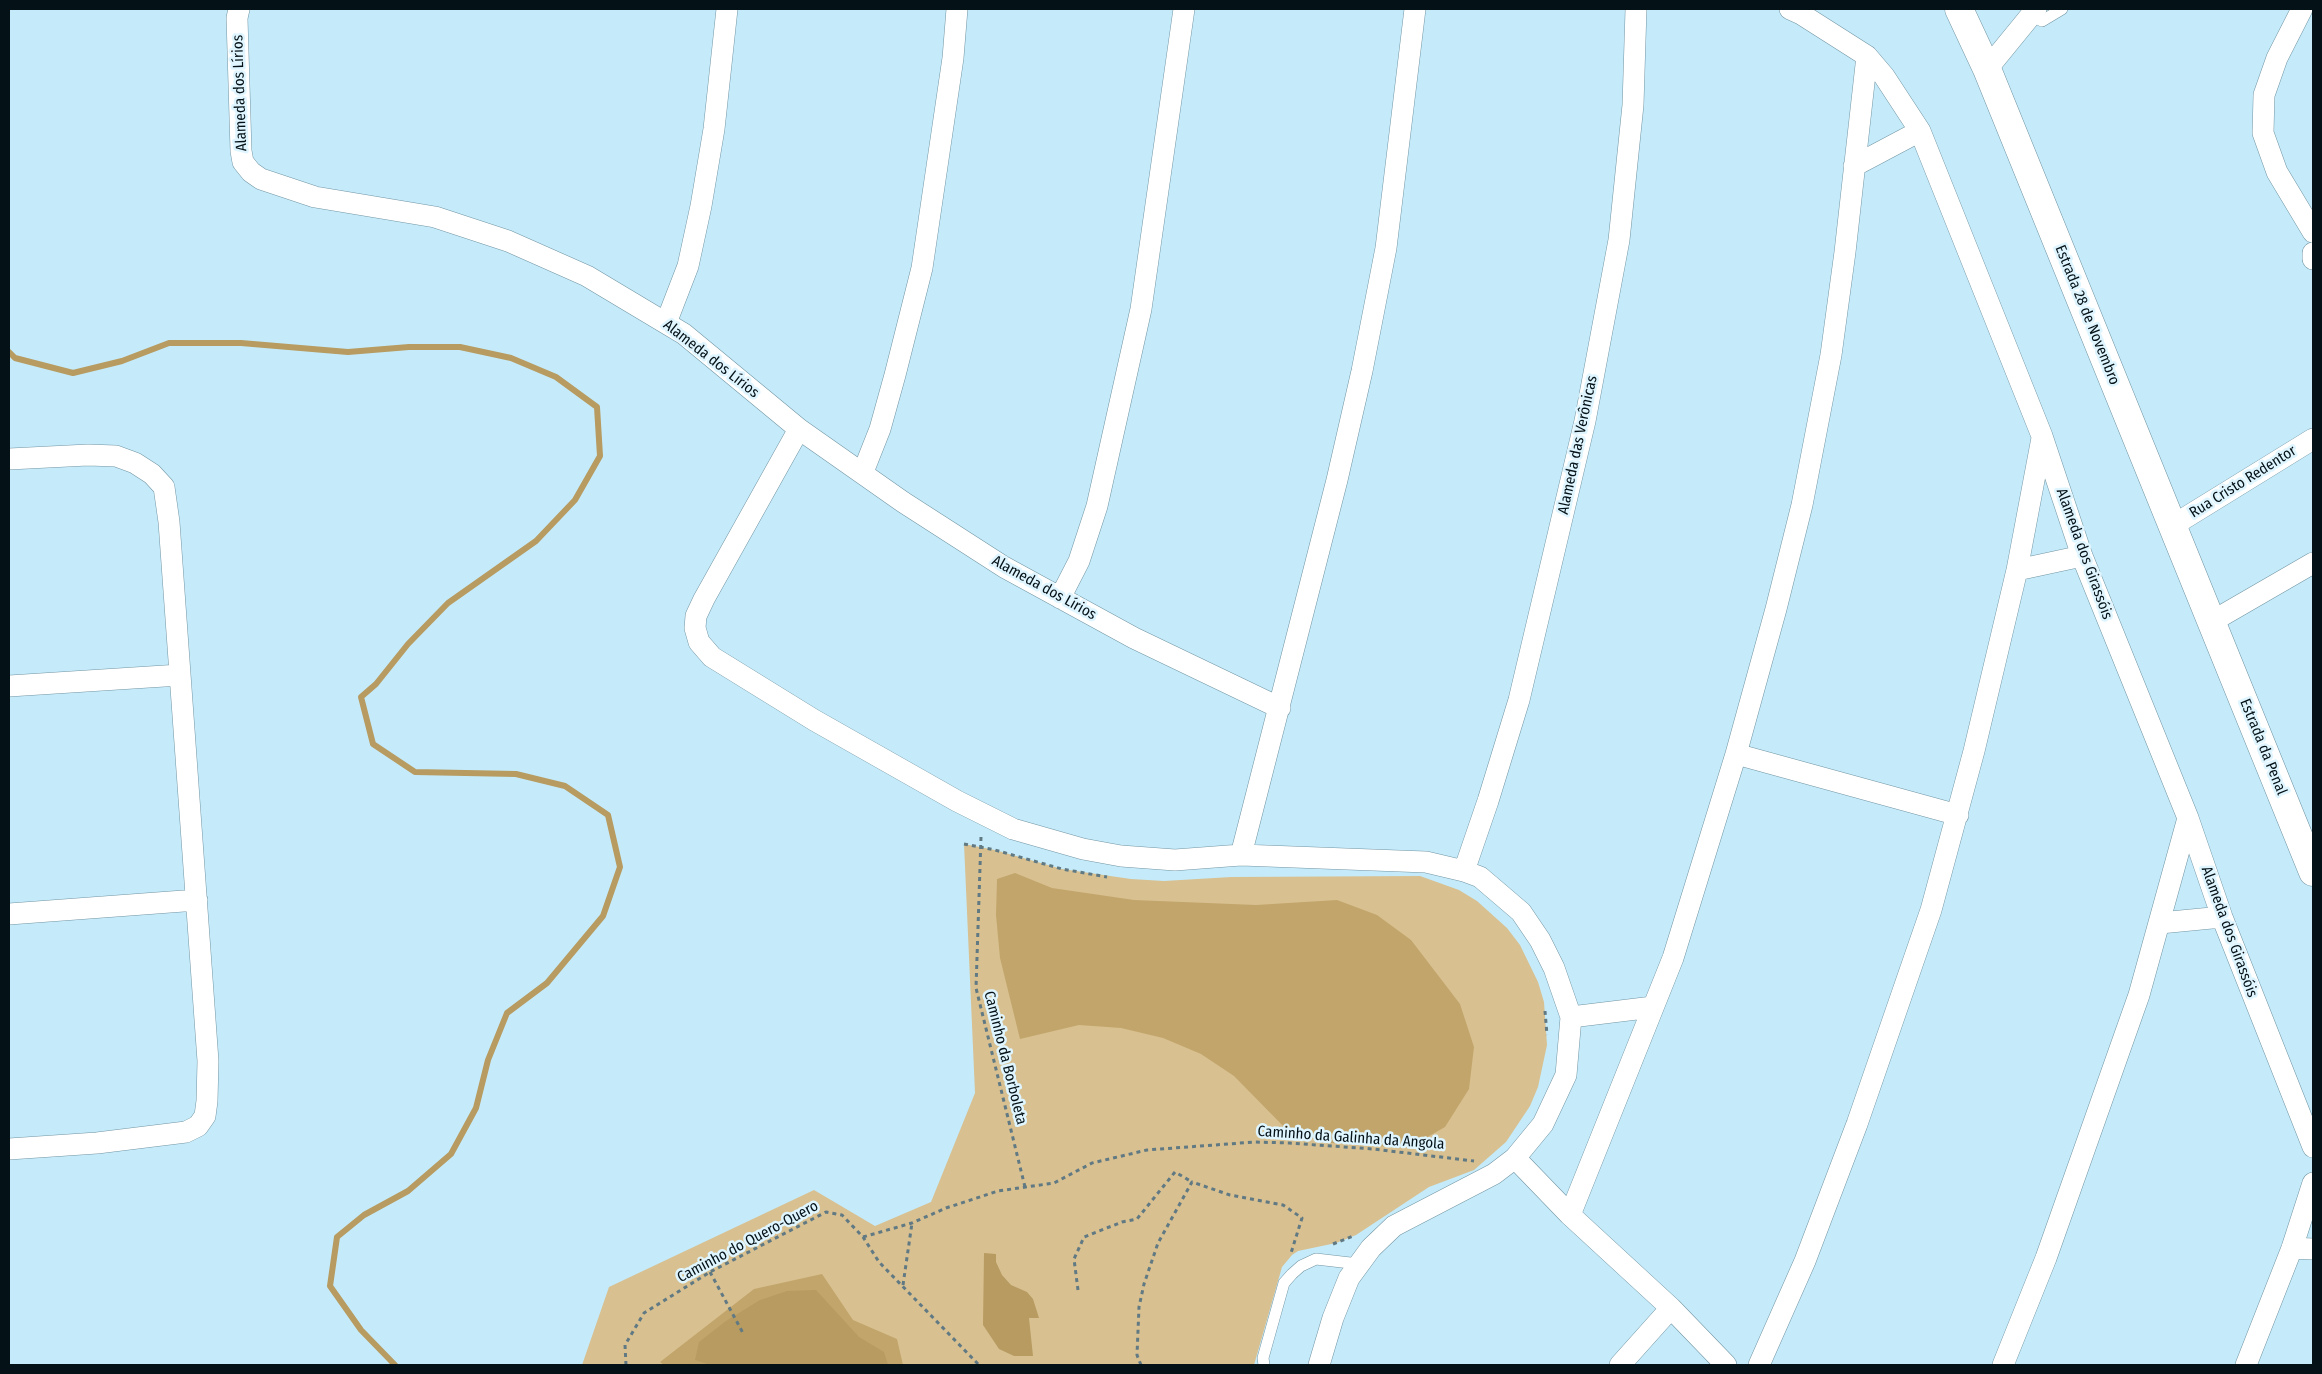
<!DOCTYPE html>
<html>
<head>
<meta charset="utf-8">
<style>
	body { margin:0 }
	#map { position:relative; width:2322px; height:1374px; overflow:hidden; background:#c5ebfa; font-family:"Fira Sans Condensed",sans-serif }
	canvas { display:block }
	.frame { position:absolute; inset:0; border:10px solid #041116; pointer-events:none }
</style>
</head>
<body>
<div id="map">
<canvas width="2322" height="1374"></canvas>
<div class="frame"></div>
</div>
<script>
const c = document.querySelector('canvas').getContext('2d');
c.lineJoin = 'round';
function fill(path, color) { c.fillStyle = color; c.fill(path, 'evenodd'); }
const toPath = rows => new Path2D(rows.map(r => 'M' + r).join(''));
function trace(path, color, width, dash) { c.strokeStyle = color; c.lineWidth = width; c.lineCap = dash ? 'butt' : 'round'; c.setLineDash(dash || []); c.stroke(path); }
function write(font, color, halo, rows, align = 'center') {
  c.font = font + ' "Fira Sans Condensed",sans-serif'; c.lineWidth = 5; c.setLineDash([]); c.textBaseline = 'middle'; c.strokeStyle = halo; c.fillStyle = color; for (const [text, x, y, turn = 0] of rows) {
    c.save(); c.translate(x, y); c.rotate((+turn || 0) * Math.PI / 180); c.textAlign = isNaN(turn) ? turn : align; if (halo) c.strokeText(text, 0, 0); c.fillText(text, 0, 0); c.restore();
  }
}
const green = toPath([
	[964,844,995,850,1062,869,1131,879,1164,881,1231,877,1420,876,1459,890,1477,901,1507,928,1520,945,1538,982,1544,1002,1547,1045,1538,1087,1530,1106,1506,1142,1474,1170,1429,1187,1356,1235,1336,1243,1298,1251,1292,1255,1282,1267,1254,1365,582,1365,609,1287,814,1190,875,1226,931,1202,975,1093]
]);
const forest = toPath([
	[1015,873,1052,888,1134,900,1256,905,1337,900,1377,915,1411,940,1460,1004,1474,1047,1469,1089,1445,1127,1408,1148,1331,1143,1291,1134,1234,1076,1201,1054,1163,1038,1121,1028,1079,1025,1020,1039,1000,958,996,915,997,879],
	[822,1274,853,1320,897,1339,903,1365,664,1365,660,1362,754,1289]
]);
const water = toPath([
	[984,1253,996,1254,996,1262,1002,1275,1011,1285,1027,1292,1033,1299,1039,1318,1029,1318,1033,1356,1014,1356,999,1349,983,1325],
	[816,1290,859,1337,884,1352,888,1365,710,1365,695,1360,699,1342,726,1321,760,1300,787,1291]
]);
const stream = toPath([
	[9,352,15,358,73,373,122,361,169,343,241,343,348,352,409,347,460,347,511,358,556,377,597,407,600,456,575,500,536,541,448,603,408,644,376,684,361,697,373,744,415,772,516,774,565,786,608,815,620,867,603,916,547,983,507,1013,488,1060,476,1108,451,1154,408,1191,364,1215,337,1237,330,1286,361,1330,395,1365]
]);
const path = toPath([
	[981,837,976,988,1025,1187],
	[964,844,995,850,1062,869,1107,877],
	[1545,1011,1547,1035],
	[863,1237,912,1223,946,1208,998,1191,1054,1183,1092,1163,1147,1150,1255,1142,1289,1143,1373,1149,1474,1161],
	[1333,1244,1353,1236],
	[710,1272,744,1335],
	[903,1285,912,1223],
	[1078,1290,1074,1259,1084,1237,1122,1222,1137,1219,1175,1172,1192,1182],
	[626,1365,625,1345,644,1313,710,1272,826,1212,842,1215,863,1237,879,1262,979,1365],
	[1141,1365,1137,1355,1139,1307,1144,1284,1158,1243,1192,1182,1230,1195,1283,1205,1302,1218,1291,1253]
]);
const lane = toPath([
	[2030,15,2042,21,2062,9],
	[1264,1365,1263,1358,1284,1283,1292,1274,1301,1266,1316,1259,1359,1264]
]);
const street = toPath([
	[239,9,237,18,241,151,243,162,251,172,261,179,315,197,435,217,508,241,587,276,684,334,799,429,903,502,1004,567,1134,638,1280,708],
	[1790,9,1801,14,1867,56,1884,76,1920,131,2042,436,2082,556,2188,818,2222,917,2313,1147],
	[2302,9,2277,58,2264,95,2263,133,2277,172,2313,232],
	[1987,69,2036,9],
	[1854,166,1920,131],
	[2313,253,2313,259],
	[666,323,688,266,701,206,714,129,727,9],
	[799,429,704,599,696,616,695,628,699,642,712,657,814,720,957,801,1013,829,1083,849,1121,856,1175,860,1241,855,1426,862,1464,871,1480,877,1521,912,1540,940,1554,968,1571,1017,1566,1075,1543,1124,1515,1158,1494,1174,1394,1226,1371,1248,1349,1278,1333,1318,1319,1365],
	[9,459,88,455,116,456,135,463,152,474,164,487,169,522,208,1061,207,1101,205,1116,198,1126,186,1132,97,1143,9,1149],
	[863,472,880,429,895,375,922,268,953,58,957,9],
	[2172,526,2313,439],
	[2017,570,2082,556],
	[1060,598,1079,561,1097,506,1141,309,1184,9],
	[2211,622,2313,563],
	[9,686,180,675],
	[1736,754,1958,815],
	[1241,855,1337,480,1362,371,1386,248,1415,9],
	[1464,871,1488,801,1519,700,1585,421,1619,240,1633,105,1636,9],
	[9,914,197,900],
	[2160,923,2222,917],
	[1571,1017,1653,1007],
	[1515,1158,1570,1215,1671,1308,1726,1365],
	[1570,1215,1673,958,1736,754,1776,609,1802,505,1831,355,1845,252,1867,56],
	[2292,1248,2313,1249],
	[1620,1365,1671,1308],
	[1759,1365,1805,1261,1857,1124,1931,910,1974,751,2017,570,2042,438],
	[2003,1365,2046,1258,2139,995,2188,818],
	[2246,1365,2292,1248,2313,1183]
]);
const secondary = toPath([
	[1959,9,1987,69,2313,872]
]);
const streetNames = [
	["Alameda dos Lírios",240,93,-92],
	["Estrada 28 de Novembro",2087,315,68],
	["Alameda dos Lírios",711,359,38],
	["Alameda das Verônicas",1578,445,-78],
	["Rua Cristo Redentor",2243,482,-32],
	["Alameda dos Girassóis",2084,554,70],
	["Alameda dos Lírios",1044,588,29],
	["Estrada da Penal",2263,747,68],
	["Alameda dos Girassóis",2229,932,70],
	["Caminho da Borboleta",1005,1058,76],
	["Caminho da Galinha da Angola",1351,1138,4],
	["Caminho do Quero-Quero",748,1242,-28]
];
fill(green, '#d8c091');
fill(forest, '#c2a56a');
fill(water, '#b79b60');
trace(stream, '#b79b60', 6);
trace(lane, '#7295a3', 12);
trace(street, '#7295a3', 22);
trace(secondary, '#7295a3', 29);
trace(path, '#607983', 3, [4, 4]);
trace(lane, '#fff', 11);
trace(street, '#fff', 21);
trace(secondary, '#fff', 28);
write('15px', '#041116', '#dff5ff', streetNames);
</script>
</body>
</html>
